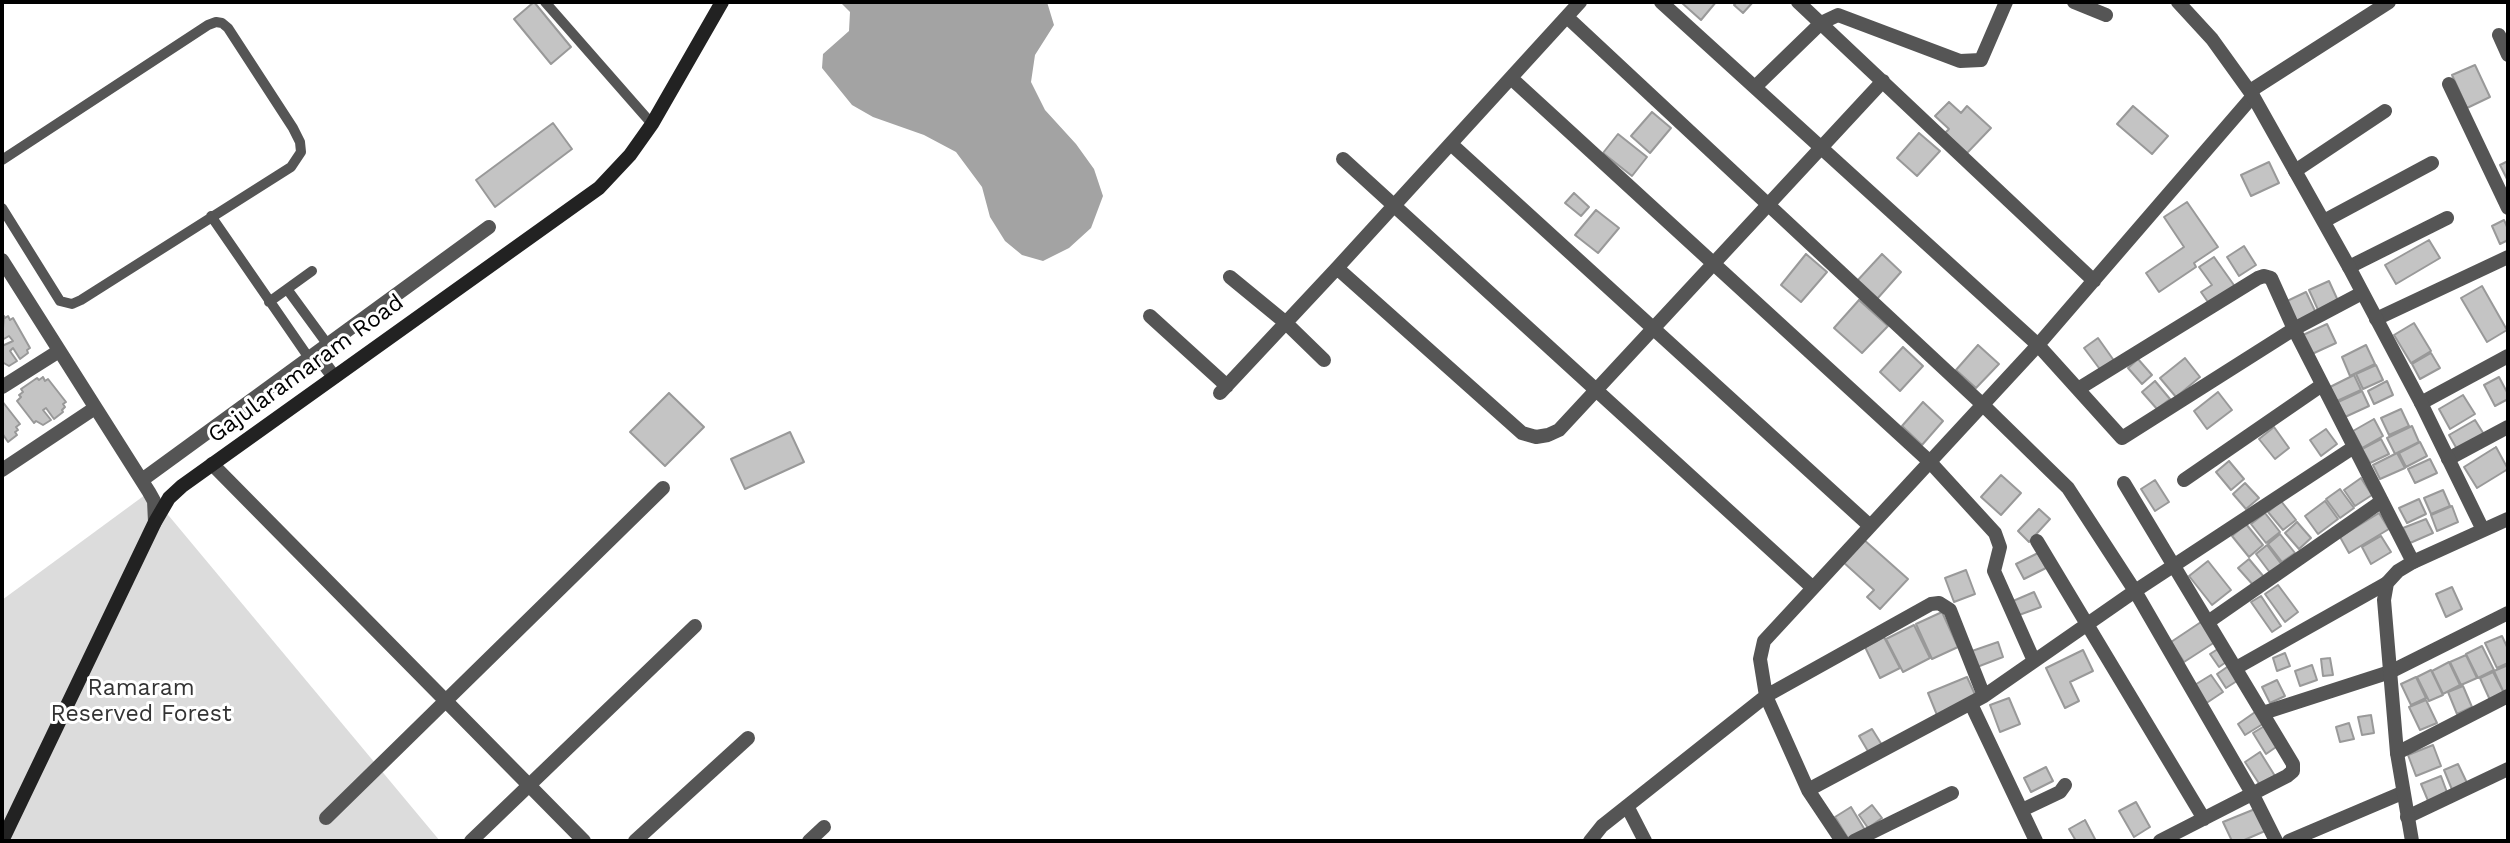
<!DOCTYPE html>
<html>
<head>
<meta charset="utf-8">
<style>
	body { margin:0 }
	#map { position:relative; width:2510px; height:843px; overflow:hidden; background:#fff; font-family:"Work Sans",sans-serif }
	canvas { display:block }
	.frame { position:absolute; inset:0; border:4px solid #000; pointer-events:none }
</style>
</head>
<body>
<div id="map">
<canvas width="2510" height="843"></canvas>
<div class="frame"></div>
</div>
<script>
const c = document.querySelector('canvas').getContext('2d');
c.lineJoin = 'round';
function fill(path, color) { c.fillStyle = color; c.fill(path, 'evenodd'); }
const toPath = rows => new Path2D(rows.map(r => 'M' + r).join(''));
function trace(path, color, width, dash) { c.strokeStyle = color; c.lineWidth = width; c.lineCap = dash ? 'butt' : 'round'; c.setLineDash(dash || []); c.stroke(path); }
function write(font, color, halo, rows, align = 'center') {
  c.font = font + ' "Work Sans",sans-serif'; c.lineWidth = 6; c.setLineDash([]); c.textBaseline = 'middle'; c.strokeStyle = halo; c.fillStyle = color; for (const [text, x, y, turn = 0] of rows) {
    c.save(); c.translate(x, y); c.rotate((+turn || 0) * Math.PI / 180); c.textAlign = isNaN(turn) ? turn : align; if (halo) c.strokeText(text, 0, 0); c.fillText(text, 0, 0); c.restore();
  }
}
const green = toPath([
	[149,492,440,841,2,841,2,600]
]);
const water = toPath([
	[836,2,1047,2,1054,25,1035,55,1031,82,1045,110,1076,144,1094,169,1103,196,1091,228,1069,248,1043,261,1022,255,1005,241,990,217,982,187,956,152,924,135,873,117,852,105,822,68,823,54,849,31,850,12,842,4]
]);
const building = toPath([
	[534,2,571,47,551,64,514,19,534,2],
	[1683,2,1716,2,1701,20,1682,3,1683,2],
	[1737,2,1736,2,1753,2,1743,13,1734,5,1737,2],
	[2475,65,2490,97,2467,108,2452,75,2475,65],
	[1949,102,1961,113,1967,106,1991,128,1967,153,1945,133,1949,129,1935,116,1949,102],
	[2133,106,2168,136,2152,154,2117,124,2133,106],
	[1652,112,1671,128,1650,153,1631,136,1652,112],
	[553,123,572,149,495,207,476,180,553,123],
	[1919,133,1940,151,1917,176,1897,158,1919,133],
	[1618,134,1647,157,1632,176,1603,153,1618,134],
	[2508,161,2508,181,2500,165,2508,161],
	[2269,162,2279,183,2251,196,2241,175,2269,162],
	[1574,193,1589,207,1581,216,1565,203,1574,193],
	[2187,202,2218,247,2194,263,2196,267,2159,292,2146,273,2184,247,2164,217,2187,202],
	[1596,210,1619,228,1598,253,1575,235,1596,210],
	[2504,220,2508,229,2508,240,2500,244,2492,226,2504,220],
	[2429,240,2440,258,2396,284,2385,265,2429,240],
	[2244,246,2256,265,2239,276,2227,257,2244,246],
	[1806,254,1827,272,1801,302,1781,285,1806,254],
	[1882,254,1901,272,1877,299,1857,281,1882,254],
	[2214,257,2236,288,2210,305,2201,292,2212,285,2199,267,2214,257],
	[2329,281,2339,303,2319,312,2309,290,2329,281],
	[2482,286,2507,330,2487,342,2461,298,2482,286],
	[2306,292,2316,313,2296,323,2285,302,2306,292],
	[1859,300,1888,326,1862,353,1834,328,1859,300],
	[4,316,5,318,8,316,10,320,13,318,30,348,27,350,28,353,20,359,13,348,10,351,17,361,9,366,2,362,2,346,13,341,9,336,2,340,4,316],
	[2414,323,2431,351,2411,363,2394,335,2414,323],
	[2327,324,2336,343,2312,354,2303,335,2327,324],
	[2098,338,2115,362,2102,372,2084,348,2098,338],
	[1978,345,1999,364,1976,388,1956,370,1978,345],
	[2366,345,2375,364,2350,376,2342,357,2366,345],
	[1903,347,1923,366,1900,391,1880,372,1903,347],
	[2431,353,2440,368,2420,379,2412,364,2431,353],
	[2185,358,2200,377,2176,397,2160,378,2185,358],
	[2138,359,2152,375,2142,384,2128,368,2138,359],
	[2376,365,2383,380,2363,389,2356,374,2376,365],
	[2354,375,2361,390,2337,401,2330,387,2354,375],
	[43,377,45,381,48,379,66,402,63,404,65,407,62,410,63,412,54,419,46,408,43,410,51,420,43,425,36,421,34,423,17,401,21,397,19,395,23,392,21,389,37,378,39,380,43,377],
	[2499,377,2508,394,2508,399,2495,406,2484,385,2499,377],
	[2155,381,2170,399,2157,409,2142,392,2155,381],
	[2387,381,2393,395,2374,404,2368,391,2387,381],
	[2362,391,2369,406,2345,417,2338,402,2362,391],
	[2218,392,2232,410,2207,429,2194,411,2218,392],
	[669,393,704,427,665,466,630,432,669,393],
	[2463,395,2475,414,2450,429,2439,409,2463,395],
	[2,401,20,424,16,427,18,430,15,432,17,435,8,442,2,433,2,401],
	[1923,402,1943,421,1922,445,1902,426,1923,402],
	[2401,409,2409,426,2389,435,2381,418,2401,409],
	[2374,419,2383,436,2362,448,2353,431,2374,419],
	[2475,420,2485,436,2458,451,2449,435,2475,420],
	[2412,426,2419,442,2395,454,2387,438,2412,426],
	[2274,427,2289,448,2275,459,2259,439,2274,427],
	[2326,429,2337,444,2321,456,2310,440,2326,429],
	[790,432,804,462,745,489,731,459,790,432],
	[2381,439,2389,454,2370,463,2362,449,2381,439],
	[2420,442,2427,456,2406,467,2399,453,2420,442],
	[2496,447,2508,469,2477,488,2464,467,2496,447],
	[2397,453,2405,468,2380,479,2373,465,2397,453],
	[2430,459,2437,473,2415,483,2408,469,2430,459],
	[2229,461,2244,479,2231,490,2216,472,2229,461],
	[2001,475,2021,493,2001,515,1981,497,2001,475],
	[2361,478,2372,495,2355,506,2344,490,2361,478],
	[2155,480,2169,502,2155,511,2141,489,2155,480],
	[2245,483,2259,498,2246,509,2233,494,2245,483],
	[2340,489,2354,508,2340,518,2326,499,2340,489],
	[2443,490,2450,506,2431,514,2424,498,2443,490],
	[2419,499,2426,514,2407,523,2399,508,2419,499],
	[2281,501,2296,520,2283,530,2268,512,2281,501],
	[2325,501,2338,519,2318,534,2305,516,2325,501],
	[2452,506,2458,522,2437,531,2431,515,2452,506],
	[2039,509,2050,519,2029,542,2018,531,2039,509],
	[2265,513,2280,532,2266,543,2251,524,2265,513],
	[2379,513,2389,529,2349,553,2340,537,2379,513],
	[2426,519,2433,533,2410,543,2403,528,2426,519],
	[2297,522,2311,538,2299,549,2285,533,2297,522],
	[2246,524,2263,545,2249,557,2232,536,2246,524],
	[2280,534,2295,553,2282,562,2268,544,2280,534],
	[2381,536,2391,552,2371,564,2362,547,2381,536],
	[1863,539,1908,579,1880,609,1867,597,1874,590,1842,561,1863,539],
	[2267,545,2282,565,2271,574,2256,554,2267,545],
	[2038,553,2046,568,2024,579,2016,564,2038,553],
	[2249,559,2264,577,2254,586,2238,568,2249,559],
	[2208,561,2231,590,2212,605,2189,576,2208,561],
	[1966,570,1975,594,1954,602,1945,578,1966,570],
	[2278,585,2298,612,2285,622,2265,594,2278,585],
	[2452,587,2462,609,2446,617,2436,594,2452,587],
	[2034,592,2041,607,2019,615,2013,601,2034,592],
	[2261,596,2281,626,2272,632,2251,602,2261,596],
	[1942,612,1958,647,1932,659,1916,624,1942,612],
	[2201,622,2215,642,2184,662,2171,642,2201,622],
	[1914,625,1930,658,1903,672,1886,639,1914,625],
	[2502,636,2508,649,2508,663,2497,668,2485,643,2502,636],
	[1884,637,1900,668,1880,678,1865,647,1884,637],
	[1998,642,2003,657,1977,667,1972,651,1998,642],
	[2482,646,2494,670,2478,678,2466,654,2482,646],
	[2221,647,2229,660,2219,667,2210,654,2221,647],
	[2083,650,2093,671,2070,682,2079,701,2065,708,2046,668,2083,650],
	[2285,653,2290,666,2277,671,2273,658,2285,653],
	[2466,655,2477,678,2461,685,2450,662,2466,655],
	[2330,658,2333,675,2323,676,2321,659,2330,658],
	[2449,662,2460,685,2443,694,2432,671,2449,662],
	[2230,665,2240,679,2226,688,2217,674,2230,665],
	[2312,665,2317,680,2300,686,2295,671,2312,665],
	[2508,665,2508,691,2504,693,2494,671,2508,665],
	[2431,670,2443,695,2429,701,2417,677,2431,670],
	[2493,672,2504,693,2490,700,2480,678,2493,672],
	[2211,675,2223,692,2205,704,2193,686,2211,675],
	[1967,677,1977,699,1937,715,1928,693,1967,677],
	[2416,677,2426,698,2411,705,2401,684,2416,677],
	[2277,680,2285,696,2270,703,2262,687,2277,680],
	[2463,686,2472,707,2457,714,2448,692,2463,686],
	[2009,698,2020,724,2000,732,1990,705,2009,698],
	[2426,700,2437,723,2420,730,2409,707,2426,700],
	[2258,710,2266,722,2245,735,2238,724,2258,710],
	[2371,715,2374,733,2362,735,2358,717,2371,715],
	[2349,723,2354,739,2340,742,2336,727,2349,723],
	[2266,725,2279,745,2266,754,2253,733,2266,725],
	[1872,729,1882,745,1869,753,1859,736,1872,729],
	[2433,745,2441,766,2416,776,2408,755,2433,745],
	[2260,752,2275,776,2260,785,2245,762,2260,752],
	[2458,764,2468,785,2453,792,2444,770,2458,764],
	[2046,767,2053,781,2031,792,2024,778,2046,767],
	[2441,776,2448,795,2429,803,2421,784,2441,776],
	[2136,802,2150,827,2134,837,2119,811,2136,802],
	[1872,805,1882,818,1868,828,1859,815,1872,805],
	[1851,807,1865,830,1849,840,1835,817,1851,807],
	[2255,809,2265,831,2242,841,2232,841,2223,822,2255,809],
	[2085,820,2096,841,2076,841,2069,829,2085,820]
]);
const service = toPath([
	[545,2,652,124],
	[2,160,208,25,216,22,222,23,228,28,293,128,300,142,301,152,291,167,81,300,72,304,60,301,2,208],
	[211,216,309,358],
	[287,289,328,345],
	[269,302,312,271]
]);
const minor = toPath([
	[1661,2,2038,345,2122,438,2294,329,2362,293],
	[1798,2,2094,281],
	[2074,2,2106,15],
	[1567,17,1983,405,2068,488,2135,591,2253,795,2276,841],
	[2499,35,2508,55],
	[1511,78,1930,462,1995,533,2000,547,1994,571,2034,661],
	[2449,84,2508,208],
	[1755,87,1821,23,1838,15,1960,61,1981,60,2006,2],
	[2250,91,2389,2],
	[1451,144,1870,526],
	[1343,159,1813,588],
	[2295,171,2385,111],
	[2324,221,2432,163],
	[2,260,149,492,154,501,155,522],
	[2349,267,2447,218],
	[1337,268,1522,433,1536,437,1548,435,1559,430,1883,81],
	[1230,277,1286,323,1324,360],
	[1150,316,1227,386],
	[2376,319,2508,257],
	[316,353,334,377],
	[2,387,59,351],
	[2078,389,2258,278,2264,276,2271,278,2294,329,2413,562],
	[1220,393,1337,268,1580,2],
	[2421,403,2508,356],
	[2448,459,2508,427],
	[212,464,584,841],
	[2,470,95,408],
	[142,480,489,227],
	[2184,480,2322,385],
	[2124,483,2293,764,2293,771,2287,776,2160,841],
	[2037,541,2204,819],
	[2208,622,2382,501],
	[2236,668,2387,583],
	[1971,704,2036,841],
	[2263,713,2390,672,2508,613],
	[2397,753,2508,696],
	[1808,790,1984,696,2135,591,2354,447],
	[1627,806,1645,841],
	[2022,810,2060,792,2065,785],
	[2407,817,2508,769],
	[326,818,663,488],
	[471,841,695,626],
	[635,841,748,738],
	[809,841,824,827],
	[1590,841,1602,826,1766,696,1931,604,1939,603,1950,610,1984,696],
	[1842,841,1808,790,1766,696,1760,659,1764,641,2038,345,2253,96],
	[1854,841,1952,793],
	[2289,841,2402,793]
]);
const tertiary = toPath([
	[2178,2,2212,39,2253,96,2349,267,2421,403,2483,530],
	[2412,841,2397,753,2384,600,2387,583,2398,571,2413,562,2508,519]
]);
const secondary = toPath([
	[2,841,155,522,169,498,182,486,599,188,630,155,652,124,722,2]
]);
const streetNames = [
	["Gajularamaram Road",306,369,-36]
];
const parkNames = [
	["Ramaram",141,688],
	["Reserved Forest",141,714]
];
fill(green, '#dcdcdc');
fill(water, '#a3a3a3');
fill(building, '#c4c4c4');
trace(building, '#999', 2);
trace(service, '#555', 10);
trace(minor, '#555', 14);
trace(tertiary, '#555', 14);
trace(secondary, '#222', 14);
write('23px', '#000', '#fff', streetNames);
write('23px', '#333', '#fff', parkNames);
</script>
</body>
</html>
